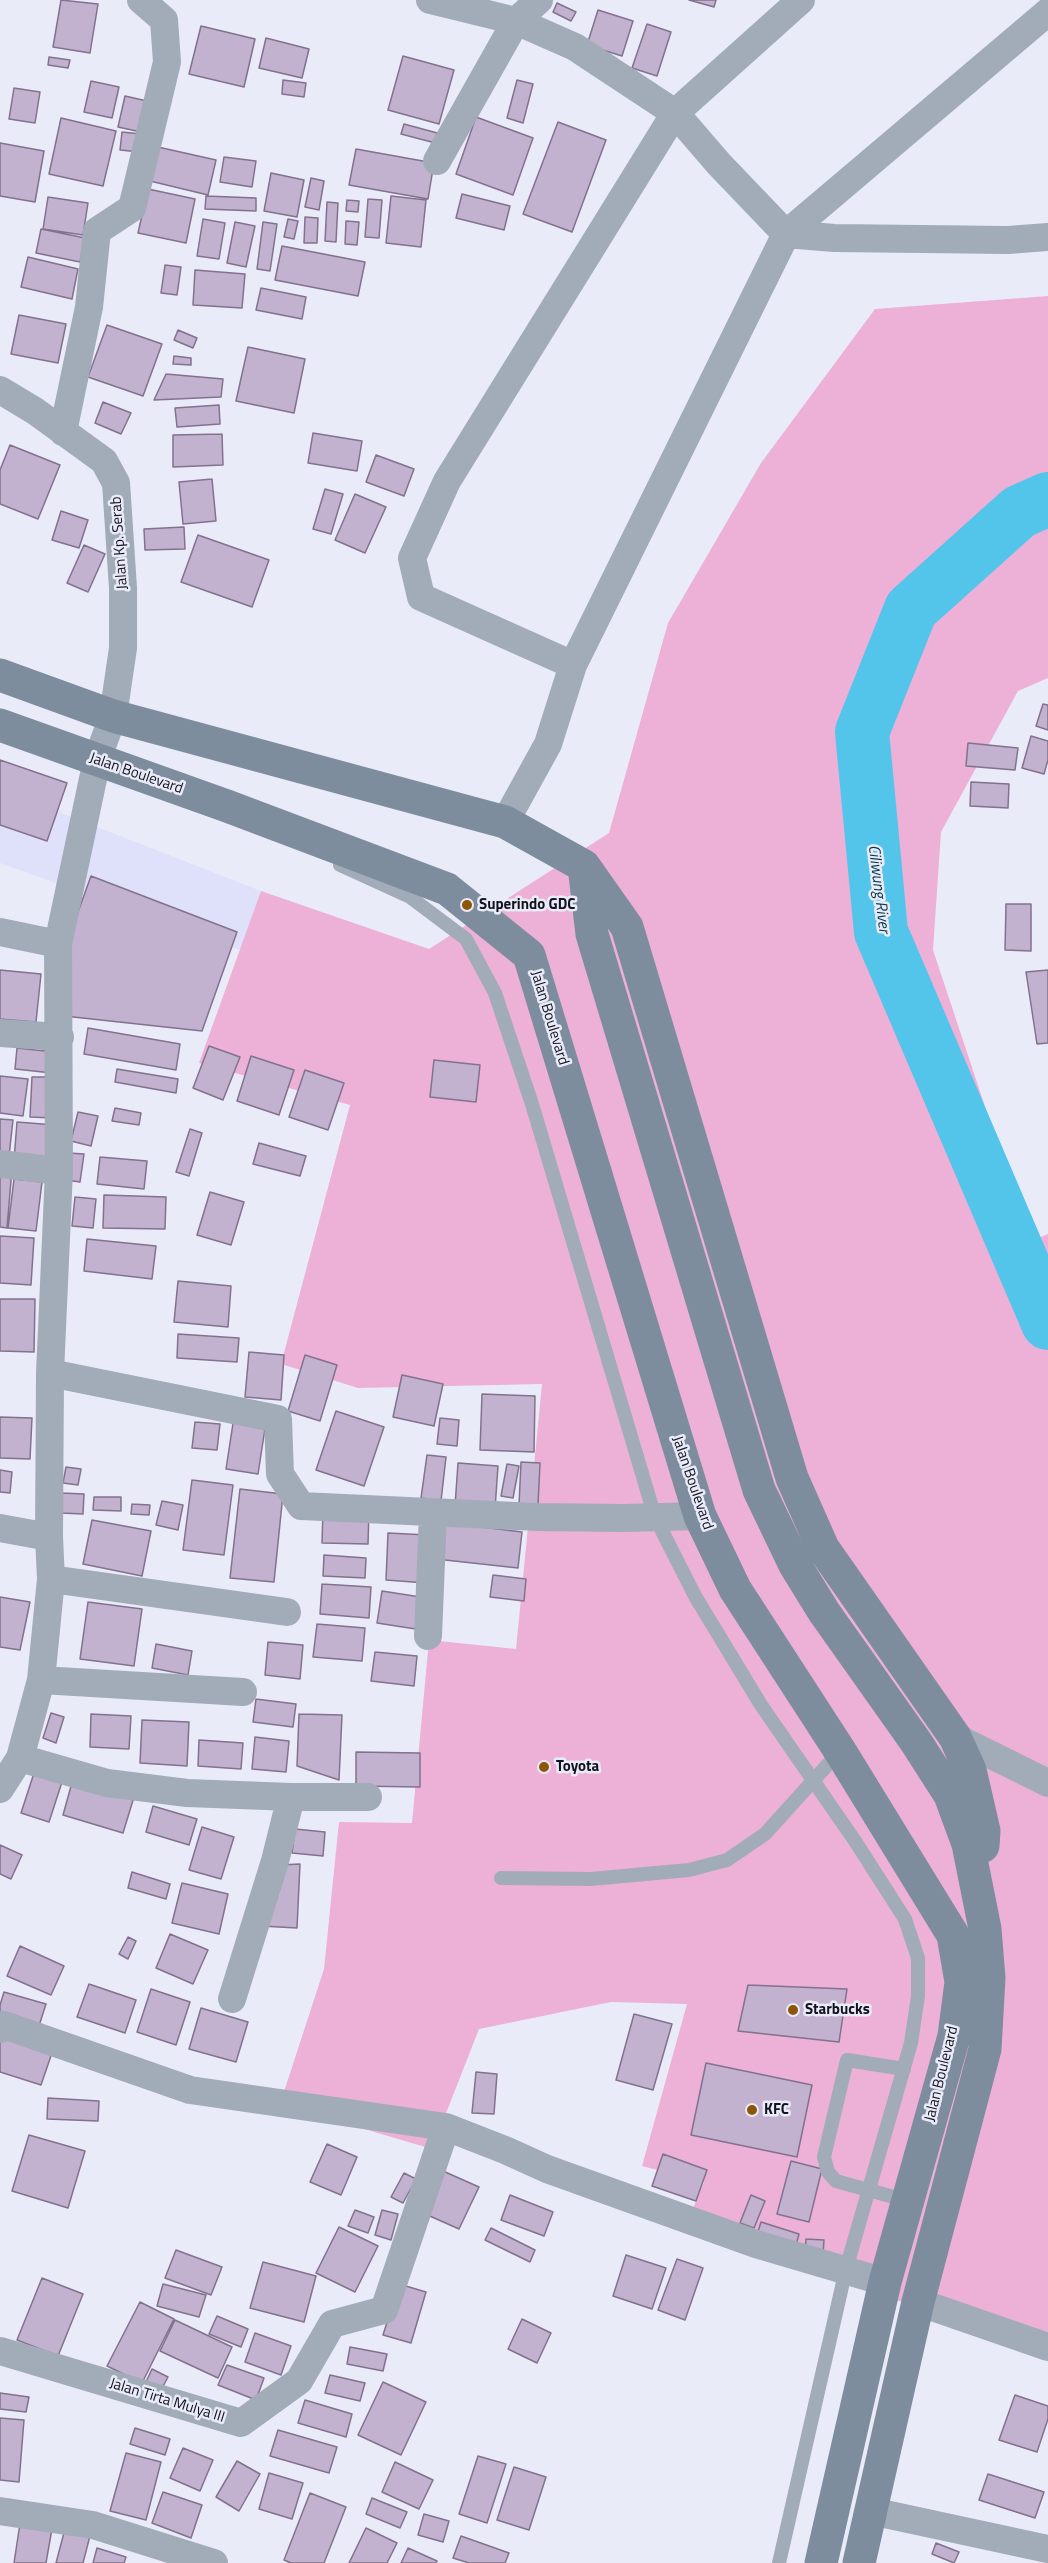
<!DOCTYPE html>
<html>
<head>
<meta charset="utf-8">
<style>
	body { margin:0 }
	canvas { display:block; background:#eaebf9 }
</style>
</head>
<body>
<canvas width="1048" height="2563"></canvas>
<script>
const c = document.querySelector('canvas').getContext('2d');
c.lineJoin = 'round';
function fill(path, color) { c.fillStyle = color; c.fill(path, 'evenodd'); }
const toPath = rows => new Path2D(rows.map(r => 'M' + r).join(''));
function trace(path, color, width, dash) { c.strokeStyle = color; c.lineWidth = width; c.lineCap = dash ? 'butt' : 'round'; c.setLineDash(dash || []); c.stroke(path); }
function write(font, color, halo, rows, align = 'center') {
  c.font = font + ' "Titillium Web",sans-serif'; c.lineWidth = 5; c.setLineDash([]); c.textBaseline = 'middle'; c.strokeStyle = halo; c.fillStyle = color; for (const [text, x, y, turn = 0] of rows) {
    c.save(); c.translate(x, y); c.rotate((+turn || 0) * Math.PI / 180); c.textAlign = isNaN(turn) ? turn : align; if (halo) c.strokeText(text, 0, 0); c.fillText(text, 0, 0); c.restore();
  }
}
const built = toPath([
	[0,789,261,891,240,950,0,863]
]);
const green = toPath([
	[1048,296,1048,678,1018,691,941,832,933,950,1030,1242,1048,1234,1048,2350,684,2230,704,2182,642,2166,687,2004,611,2002,479,2029,432,2149,280,2104,324,1969,339,1822,412,1823,429,1640,516,1649,542,1384,358,1388,281,1364,350,1105,199,1063,261,891,429,949,609,833,668,623,761,463,875,309]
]);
const river = toPath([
	[1048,499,1019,512,911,609,862,732,881,932,1048,1323]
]);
const building = toPath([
	[61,0,98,4,90,53,53,47,61,0],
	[689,0,716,0,714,7,689,0],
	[557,3,576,12,571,21,553,12,557,3],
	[598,10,633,21,622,56,587,45,598,10],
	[647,24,671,32,657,76,632,68,647,24],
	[201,26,255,39,244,87,189,74,201,26],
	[266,38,309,49,302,78,259,68,266,38],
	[403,56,454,70,439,124,388,110,403,56],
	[49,57,70,60,68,68,48,65,49,57],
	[283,80,306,83,304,97,282,94,283,80],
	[517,80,533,84,523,123,507,118,517,80],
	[91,81,119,87,112,118,84,112,91,81],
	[14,88,40,92,35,123,9,119,14,88],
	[125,96,147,101,141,132,118,127,125,96],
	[476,117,533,138,513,195,456,174,476,117],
	[61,118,116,131,103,186,49,174,61,118],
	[558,122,606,140,572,232,523,214,558,122],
	[404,124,441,134,439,144,401,134,404,124],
	[122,132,141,134,139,152,120,150,122,132],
	[0,143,44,151,35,202,0,196,0,143],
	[158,147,216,160,208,195,150,181,158,147],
	[356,149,434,163,428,199,349,185,356,149],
	[224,157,256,161,252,187,220,182,224,157],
	[271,173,304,180,297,217,264,211,271,173],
	[311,178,324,181,319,210,305,207,311,178],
	[148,189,195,199,186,243,138,233,148,189],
	[462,194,510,206,504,230,456,218,462,194],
	[206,196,256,198,256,211,205,209,206,196],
	[391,196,426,200,421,247,386,243,391,196],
	[48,197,88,203,83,235,43,229,48,197],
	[368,199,382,200,379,238,365,237,368,199],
	[347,200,359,201,358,212,346,211,347,200],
	[327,202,338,203,336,242,325,241,327,202],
	[305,217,318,218,317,243,304,243,305,217],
	[203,219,225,223,219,259,197,256,203,219],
	[288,219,298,221,294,239,284,237,288,219],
	[346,221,359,222,357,245,345,244,346,221],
	[235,222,255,226,246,267,227,263,235,222],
	[263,222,277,224,270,271,257,269,263,222],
	[41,229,85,238,80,262,36,253,41,229],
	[282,246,365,262,358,296,275,280,282,246],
	[28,257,78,269,72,299,21,287,28,257],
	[165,265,181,267,177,295,161,293,165,265],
	[195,270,245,274,242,308,193,305,195,270],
	[261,288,306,297,302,319,256,310,261,288],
	[19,315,66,324,58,363,11,354,19,315],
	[107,325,162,344,143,396,88,377,107,325],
	[178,330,197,338,193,348,174,340,178,330],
	[248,347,305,359,294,413,236,401,248,347],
	[174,356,191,358,191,365,173,364,174,356],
	[166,374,223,379,221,397,154,400,166,374],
	[103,402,131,413,121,434,95,423,103,402],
	[219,405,220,424,177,427,175,408,219,405],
	[313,433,362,441,357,471,308,463,313,433],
	[222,434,223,465,173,467,173,435,222,434],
	[10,445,60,465,38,519,0,504,0,470,10,445],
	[376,455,414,469,404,496,366,482,376,455],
	[212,479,216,521,183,524,179,482,212,479],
	[325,489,343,494,331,534,313,529,325,489],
	[355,494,386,507,365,553,335,540,355,494],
	[61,511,88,520,79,548,52,540,61,511],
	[184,527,185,549,145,550,144,529,184,527],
	[198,535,269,560,252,607,181,582,198,535],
	[84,545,105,554,88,592,67,583,84,545],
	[1043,704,1048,705,1048,730,1036,726,1043,704],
	[1031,736,1048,741,1048,760,1044,774,1022,768,1031,736],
	[968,743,1018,748,1015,770,966,766,968,743],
	[0,760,67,783,47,841,0,825,0,760],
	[971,782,1009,784,1008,808,970,806,971,782],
	[91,876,237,932,202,1031,64,1016,69,937,91,876],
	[1006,904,1031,904,1031,951,1005,950,1006,904],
	[0,970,41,974,36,1022,0,1019,0,970],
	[1048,970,1048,1043,1037,1044,1026,972,1048,970],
	[88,1028,180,1044,176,1070,84,1054,88,1028],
	[209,1046,240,1057,223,1100,193,1088,209,1046],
	[17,1048,54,1052,52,1073,15,1069,17,1048],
	[251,1056,294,1070,279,1115,237,1101,251,1056],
	[434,1060,480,1065,476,1102,430,1097,434,1060],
	[117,1069,178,1079,176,1093,115,1082,117,1069],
	[305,1070,344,1083,328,1130,289,1117,305,1070],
	[0,1076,28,1079,23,1116,0,1113,0,1076],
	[32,1077,53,1077,52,1118,30,1117,32,1077],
	[115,1108,141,1113,139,1125,112,1121,115,1108],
	[78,1112,98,1116,91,1146,71,1141,78,1112],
	[0,1119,13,1120,9,1156,0,1155,0,1119],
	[17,1122,55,1125,52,1164,14,1160,17,1122],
	[190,1129,202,1133,189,1176,176,1172,190,1129],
	[259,1143,306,1156,300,1176,253,1164,259,1143],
	[69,1153,84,1154,80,1182,66,1180,69,1153],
	[100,1157,147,1161,144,1189,97,1184,100,1157],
	[0,1168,12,1169,7,1228,0,1227,0,1168],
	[14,1179,42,1182,36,1231,8,1228,14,1179],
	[210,1192,244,1202,231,1245,197,1235,210,1192],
	[104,1195,166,1197,165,1229,103,1228,104,1195],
	[75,1197,96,1199,93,1228,72,1226,75,1197],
	[0,1236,34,1238,31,1285,0,1283,0,1236],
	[87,1239,156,1246,152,1279,84,1271,87,1239],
	[178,1281,231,1286,228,1327,174,1322,178,1281],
	[0,1299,35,1299,34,1352,0,1351,0,1299],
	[178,1334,239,1338,237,1362,177,1358,178,1334],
	[249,1352,284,1355,281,1400,245,1397,249,1352],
	[305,1355,337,1365,320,1421,288,1411,305,1355],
	[402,1375,443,1384,434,1426,393,1417,402,1375],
	[482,1394,535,1396,534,1452,480,1450,482,1394],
	[336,1411,384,1427,364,1486,316,1470,336,1411],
	[0,1417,32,1418,30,1459,0,1458,0,1417],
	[234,1417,266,1422,258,1474,226,1469,234,1417],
	[440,1418,459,1420,457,1446,437,1444,440,1418],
	[195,1422,220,1424,217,1450,192,1448,195,1422],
	[427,1455,446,1457,441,1501,421,1498,427,1455],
	[521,1462,540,1463,538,1505,519,1505,521,1462],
	[458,1463,498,1466,495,1509,455,1506,458,1463],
	[507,1464,519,1466,513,1498,501,1496,507,1464],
	[66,1467,81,1469,78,1485,63,1483,66,1467],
	[0,1470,12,1472,10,1493,0,1492,0,1470],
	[192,1480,233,1485,224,1555,183,1550,192,1480],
	[240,1489,283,1494,274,1582,230,1578,240,1489],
	[62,1493,84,1494,83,1514,61,1513,62,1493],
	[94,1497,121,1497,121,1511,93,1510,94,1497],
	[162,1501,183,1505,178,1530,156,1525,162,1501],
	[132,1504,150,1505,149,1515,131,1514,132,1504],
	[323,1509,369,1510,368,1544,322,1543,323,1509],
	[92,1520,151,1531,142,1576,83,1564,92,1520],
	[441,1522,522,1532,518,1568,436,1559,441,1522],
	[388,1533,428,1535,426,1583,386,1580,388,1533],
	[324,1555,366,1558,365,1578,323,1576,324,1555],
	[493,1575,526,1579,524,1601,490,1597,493,1575],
	[322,1584,371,1587,369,1618,320,1614,322,1584],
	[382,1591,427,1598,422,1630,377,1623,382,1591],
	[0,1597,30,1602,20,1650,0,1647,0,1597],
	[88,1602,142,1609,134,1666,80,1659,88,1602],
	[317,1624,365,1628,362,1661,313,1657,317,1624],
	[268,1642,303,1645,300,1679,265,1675,268,1642],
	[156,1644,192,1651,188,1675,152,1668,156,1644],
	[375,1652,417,1656,414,1686,371,1681,375,1652],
	[256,1699,296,1704,293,1727,253,1722,256,1699],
	[51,1713,64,1717,56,1743,43,1738,51,1713],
	[91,1714,131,1716,129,1749,90,1747,91,1714],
	[299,1714,342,1715,339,1780,297,1766,299,1714],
	[142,1720,189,1722,187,1766,140,1763,142,1720],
	[255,1737,289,1741,286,1772,252,1769,255,1737],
	[199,1740,243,1743,241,1769,198,1766,199,1740],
	[356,1752,420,1753,420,1787,356,1786,356,1752],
	[34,1773,62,1782,49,1822,21,1813,34,1773],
	[73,1779,134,1797,123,1833,63,1815,73,1779],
	[153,1806,197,1819,189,1845,146,1832,153,1806],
	[202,1827,234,1837,221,1879,189,1870,202,1827],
	[295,1829,325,1832,323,1856,292,1853,295,1829],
	[0,1845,22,1855,11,1879,0,1874,0,1845],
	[300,1864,297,1928,261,1926,279,1865,300,1864],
	[132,1872,170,1884,166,1899,128,1888,132,1872],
	[182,1883,228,1894,219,1934,172,1923,182,1883],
	[170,1934,208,1950,193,1984,156,1968,170,1934],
	[128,1937,136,1941,128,1959,119,1954,128,1937],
	[20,1946,64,1966,51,1995,7,1976,20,1946],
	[89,1984,136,2000,125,2033,77,2017,89,1984],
	[748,1985,847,1989,839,2042,738,2031,748,1985],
	[151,1989,190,2002,176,2045,137,2032,151,1989],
	[4,1992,46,2004,38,2029,0,2017,0,2005,4,1992],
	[201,2008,248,2022,236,2062,189,2049,201,2008],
	[634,2014,672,2024,653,2090,616,2080,634,2014],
	[0,2036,54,2047,41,2085,0,2072,0,2036],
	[706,2063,812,2085,797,2157,691,2135,706,2063],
	[476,2072,497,2074,494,2114,472,2113,476,2072],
	[48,2098,99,2101,98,2121,47,2119,48,2098],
	[29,2135,85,2151,68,2208,12,2191,29,2135],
	[327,2144,357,2157,341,2195,310,2182,327,2144],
	[663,2154,707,2170,696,2201,652,2186,663,2154],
	[791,2161,822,2169,809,2222,777,2214,791,2161],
	[443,2171,479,2187,459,2229,423,2213,443,2171],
	[404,2173,416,2179,403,2203,391,2197,404,2173],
	[510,2195,553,2212,544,2236,501,2220,510,2195],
	[751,2195,765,2201,754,2228,740,2223,751,2195],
	[355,2210,374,2217,368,2233,348,2226,355,2210],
	[382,2210,398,2214,391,2240,375,2235,382,2210],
	[761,2222,799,2234,794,2253,755,2241,761,2222],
	[339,2227,378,2246,355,2292,316,2273,339,2227],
	[491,2228,535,2250,530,2262,485,2240,491,2228],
	[806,2239,824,2240,823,2254,805,2253,806,2239],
	[176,2250,222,2267,211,2295,165,2278,176,2250],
	[626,2255,666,2268,652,2309,613,2296,626,2255],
	[677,2259,703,2268,685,2320,658,2310,677,2259],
	[263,2262,316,2276,304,2322,250,2308,263,2262],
	[42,2278,83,2294,58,2356,17,2340,42,2278],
	[163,2284,206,2295,199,2317,157,2306,163,2284],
	[399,2284,426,2292,411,2343,383,2335,399,2284],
	[140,2302,174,2319,142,2383,107,2366,140,2302],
	[217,2316,248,2329,241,2347,209,2334,217,2316],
	[522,2319,551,2333,537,2363,508,2349,522,2319],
	[175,2320,232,2347,218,2378,160,2351,175,2320],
	[255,2333,291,2346,281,2375,245,2362,255,2333],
	[350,2347,387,2354,383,2371,347,2364,350,2347],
	[227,2365,264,2378,256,2400,218,2385,227,2365],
	[152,2369,168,2377,160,2392,145,2384,152,2369],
	[330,2375,365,2383,360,2401,325,2393,330,2375],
	[383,2382,426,2402,401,2455,358,2435,383,2382],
	[0,2393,29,2397,26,2412,0,2409,0,2393],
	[1015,2395,1048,2406,1048,2419,1037,2452,999,2440,1015,2395],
	[305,2400,352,2414,346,2437,298,2423,305,2400],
	[0,2418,24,2420,19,2482,0,2480,0,2418],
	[135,2428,170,2439,165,2455,130,2444,135,2428],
	[278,2430,337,2447,329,2473,270,2456,278,2430],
	[183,2448,213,2460,200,2491,170,2478,183,2448],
	[126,2453,161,2462,146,2520,110,2511,126,2453],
	[478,2456,506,2464,487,2523,459,2514,478,2456],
	[237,2461,260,2474,239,2511,216,2497,237,2461],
	[395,2462,433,2480,419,2509,382,2492,395,2462],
	[514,2467,546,2477,529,2530,497,2520,514,2467],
	[269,2473,303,2483,292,2519,259,2509,269,2473],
	[988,2474,1044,2492,1035,2518,979,2500,988,2474],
	[163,2492,202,2505,191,2538,152,2523,163,2492],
	[310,2493,346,2507,324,2563,291,2563,284,2560,310,2493],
	[372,2498,407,2512,400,2528,366,2514,372,2498],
	[424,2514,449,2521,443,2542,418,2535,424,2514],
	[21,2517,53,2523,46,2563,14,2563,21,2517],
	[66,2525,91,2532,83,2563,56,2563,66,2525],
	[366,2528,397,2543,387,2563,349,2563,366,2528],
	[461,2536,509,2553,505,2563,469,2563,453,2558,461,2536],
	[936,2543,959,2552,954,2563,932,2554,936,2543],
	[97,2548,126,2557,124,2563,93,2563,97,2548],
	[408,2548,437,2561,436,2563,401,2563,408,2548]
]);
const lane = toPath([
	[340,865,410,897,466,939,495,993,532,1104,655,1517,695,1596,761,1705,855,1841,905,1919,918,1958,918,1996,911,2043,846,2269,779,2563],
	[501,1878,591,1879,689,1870,727,1860,765,1834,840,1751],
	[904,2069,847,2060,824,2157,828,2172,836,2181,908,2201]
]);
const street = toPath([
	[430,0,516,21,575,47,675,113,719,164,786,234,1048,12],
	[437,161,516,21,539,0],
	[0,390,35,411,104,461,116,483,123,588,123,648,113,716,97,760,58,944,59,1171,50,1373,49,1537,51,1579,41,1680,20,1758,0,1789],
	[63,432,89,307,97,231,132,208,167,62,164,20,141,0],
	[573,665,421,597,412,558,447,481,675,113,801,0],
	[505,822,548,744,573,665,786,234,834,238,1008,240,1048,237],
	[0,932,58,944],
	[0,1033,60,1037],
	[0,1164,59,1171],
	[50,1373,278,1419,280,1474,301,1506,537,1517,624,1518,700,1516],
	[0,1528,49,1537],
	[51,1579,287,1612],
	[428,1636,433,1513],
	[41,1680,243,1692],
	[955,1737,1048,1783],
	[20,1758,107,1783,187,1793,291,1797,368,1797],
	[232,1999,275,1861,291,1797],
	[0,2029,4,2025,190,2090,446,2127,505,2150,547,2169,664,2211,756,2244,885,2282],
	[918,2302,1048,2347],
	[0,2351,241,2423,299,2381,332,2324,384,2310,446,2127],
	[0,2511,93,2525,214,2563],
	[871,2511,1048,2549]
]);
const secondary = toPath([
	[0,675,113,716,505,822,584,866,627,927,792,1478,823,1548,955,1737,970,1770,984,1831,983,1846],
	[0,725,227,806,447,889,529,955,700,1516,735,1589,840,1751,953,1935,961,1982,954,2036,885,2282,821,2563],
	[584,866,592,934,759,1490,795,1565,824,1612,916,1742,950,1795,968,1844,985,1929,989,1978,985,2049,918,2302,859,2563]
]);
const markers = [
	[467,905,6,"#8c5606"],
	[544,1767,6,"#8c5606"],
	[793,2010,6,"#8c5606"],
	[752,2110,6,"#8c5606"]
];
const streetNames = [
	["Jalan Kp. Serab",120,543,-94],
	["Jalan Boulevard",136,774,19],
	["Jalan Boulevard",549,1018,73],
	["Jalan Boulevard",692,1483,71],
	["Jalan Boulevard",942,2074,-76],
	["Jalan Tirta Mulya III",167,2401,17]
];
const poiNames = [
	["Superindo GDC",479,905],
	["Toyota",556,1767],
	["Starbucks",805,2010],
	["KFC",764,2110]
];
const waterNames = [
	["Ciliwung River",878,889,83]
];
fill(built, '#dfe0f9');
fill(green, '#edb0d7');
trace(river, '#53c4ea', 54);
fill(building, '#c2b1cf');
trace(building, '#82728d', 1.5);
trace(lane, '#a2acb8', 14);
trace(street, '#a2acb8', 28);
trace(secondary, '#7e8d9e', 33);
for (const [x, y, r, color] of markers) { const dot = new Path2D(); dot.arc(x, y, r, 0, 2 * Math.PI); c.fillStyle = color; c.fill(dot); trace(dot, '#eaebf9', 2); }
write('15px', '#13131f', '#eaebf9', streetNames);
write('bold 15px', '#13131f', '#eaebf9', poiNames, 'left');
write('italic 16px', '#033848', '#eaebf9', waterNames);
</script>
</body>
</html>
